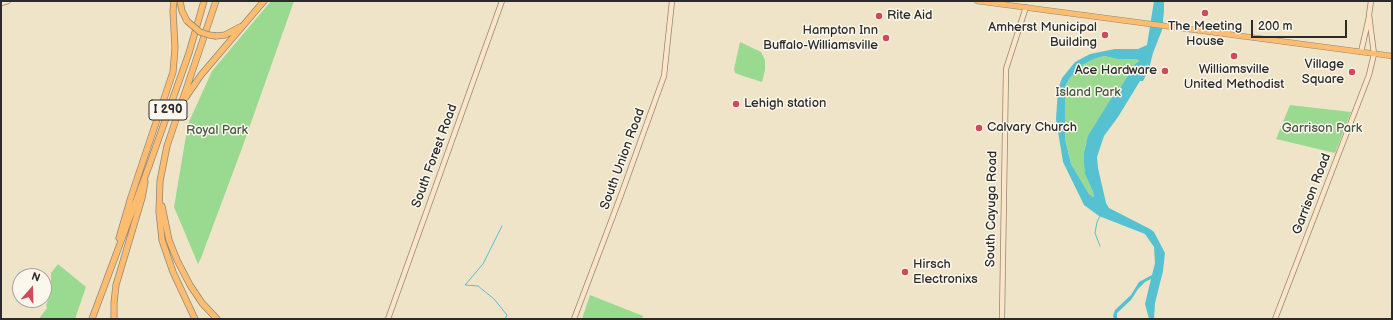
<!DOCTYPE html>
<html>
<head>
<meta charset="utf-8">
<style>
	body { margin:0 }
	#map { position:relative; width:1393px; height:320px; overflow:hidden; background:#efe4c7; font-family:"Balsamiq Sans",sans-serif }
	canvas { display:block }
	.frame { position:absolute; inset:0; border:2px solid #2b2b2b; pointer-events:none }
	.north { position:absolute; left:12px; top:268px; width:40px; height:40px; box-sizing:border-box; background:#fbf7ec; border:1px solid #a8a59f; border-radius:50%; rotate:20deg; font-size:11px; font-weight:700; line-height:16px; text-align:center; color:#2b2b2b }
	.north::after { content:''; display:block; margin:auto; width:14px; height:18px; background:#d1495b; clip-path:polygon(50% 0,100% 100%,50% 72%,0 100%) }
	.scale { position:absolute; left:1251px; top:20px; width:96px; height:18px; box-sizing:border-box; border:2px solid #2b2b2b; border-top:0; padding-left:5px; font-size:12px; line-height:14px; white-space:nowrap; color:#2b2b2b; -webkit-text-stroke:3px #fbf7ec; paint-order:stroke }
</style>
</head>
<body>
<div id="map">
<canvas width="1393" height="320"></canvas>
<div class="frame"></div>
<div class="north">N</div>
<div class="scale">200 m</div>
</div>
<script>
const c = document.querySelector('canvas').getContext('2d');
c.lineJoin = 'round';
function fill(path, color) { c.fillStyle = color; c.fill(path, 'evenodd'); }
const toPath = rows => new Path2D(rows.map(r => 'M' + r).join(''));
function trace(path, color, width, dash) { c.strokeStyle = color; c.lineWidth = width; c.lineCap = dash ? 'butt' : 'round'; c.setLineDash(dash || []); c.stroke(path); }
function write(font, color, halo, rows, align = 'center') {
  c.font = font + ' "Balsamiq Sans",sans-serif'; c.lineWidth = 3; c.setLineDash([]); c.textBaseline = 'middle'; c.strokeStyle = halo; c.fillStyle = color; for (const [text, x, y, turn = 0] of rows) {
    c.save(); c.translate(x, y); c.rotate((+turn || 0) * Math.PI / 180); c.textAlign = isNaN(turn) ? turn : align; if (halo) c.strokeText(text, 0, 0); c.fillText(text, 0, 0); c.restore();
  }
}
const green = toPath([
	[271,1,294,1,241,151,201,258,198,264,174,207,188,124,212,71],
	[740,42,761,52,765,60,765,70,762,82,743,76,735,73,734,69],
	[1104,56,1118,59,1137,59,1139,61,1135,64,1115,96,1112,97,1086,143,1084,152,1085,174,1093,192,1094,196,1093,197,1089,194,1071,164,1065,139,1065,87,1069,79,1082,65,1094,59],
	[1290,105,1351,112,1335,153,1276,139],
	[58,264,86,287,75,319,39,319,47,308,46,305,51,293,51,273],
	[590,295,643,316,642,319,582,319]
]);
const water = toPath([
	[1154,1,1164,1,1164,11,1162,30,1153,53,1149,69,1143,81,1140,81,1118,117,1104,136,1097,157,1098,168,1106,203,1109,208,1150,229,1154,232,1165,253,1163,271,1155,303,1154,319,1149,319,1145,304,1151,279,1145,282,1138,289,1131,300,1117,313,1117,319,1114,319,1113,316,1115,310,1131,295,1139,282,1152,275,1155,263,1154,247,1145,234,1099,216,1084,205,1063,162,1056,119,1058,89,1062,78,1075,62,1090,54,1115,49,1138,49,1147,45],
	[1104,56,1118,59,1137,59,1139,61,1135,64,1115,96,1112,97,1088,136,1084,152,1084,163,1085,174,1093,192,1094,196,1093,197,1089,194,1071,164,1065,139,1065,87,1069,79,1082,65,1094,59]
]);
const stream = toPath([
	[1100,216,1097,222,1095,233,1100,246],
	[502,226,483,264,465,285,478,286,494,299,507,315,505,319]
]);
const secondary = toPath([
	[1,3,8,1],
	[1361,52,1369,17],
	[388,319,502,1],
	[574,319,621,195,664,76,672,1],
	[1002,319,1006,69,1026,7],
	[1275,319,1369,75,1374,54,1369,15,1371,1]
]);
const primary = toPath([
	[977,1,1392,56]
]);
const highway = toPath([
	[180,1,182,11,187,21],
	[216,36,225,35,240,27],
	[186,97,201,75,264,1],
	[162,206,169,240,177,260,190,285,202,303,217,319],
	[119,238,131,197,173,72,175,48,173,11,174,1],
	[92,319,149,166,189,53,204,1],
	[114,319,114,303,116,285,142,198,145,182],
	[195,319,173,272,162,240,159,212,160,181,167,146,216,1]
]);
const highwayBridge = toPath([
	[187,21,200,32,209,35,216,36]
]);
const markers = [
	[1205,13,4,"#d1495b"],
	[879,16,4,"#d1495b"],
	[1105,35,4,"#d1495b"],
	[886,38,4,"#d1495b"],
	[1234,56,4,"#d1495b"],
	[1165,71,4,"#d1495b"],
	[1352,72,4,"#d1495b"],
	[736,104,4,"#d1495b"],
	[979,128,4,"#d1495b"],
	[905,272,4,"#d1495b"]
];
const shields = [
	[168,110,38]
];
const shieldNames = [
	["I 290",168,110]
];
const poiNames = [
	["Rite Aid",887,16],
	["The Meeting",1205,27,"center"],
	["House",1205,42,"center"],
	["Amherst Municipal",1097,28,"right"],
	["Building",1097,43,"right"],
	["Hampton Inn",878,31,"right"],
	["Buffalo-Williamsville",878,46,"right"],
	["Village",1344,65,"right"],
	["Square",1344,80,"right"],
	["Williamsville",1234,70,"center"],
	["United Methodist",1234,85,"center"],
	["Ace Hardware",1157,71,"right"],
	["Lehigh station",744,104],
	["Calvary Church",987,128],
	["Hirsch",913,265],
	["Electronixs",913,280]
];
const parkNames = [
	["Island Park",1088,93],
	["Garrison Park",1322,129],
	["Royal Park",217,131]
];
const streetNames = [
	["South Forest Road",435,156,-70],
	["South Union Road",623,159,-70],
	["Garrison Road",1312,194,-69],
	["South Cayuga Road",992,209,-89]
];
fill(green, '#9ada90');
fill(water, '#56c1d0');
trace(stream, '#56c1d0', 1);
trace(secondary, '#8d8879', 6);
trace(primary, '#8d8879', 6);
trace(highway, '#8d8879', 7);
trace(secondary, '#fee4c6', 4.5);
trace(primary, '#fdbc70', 5);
trace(highway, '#fdbc70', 5.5);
trace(highwayBridge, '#8d8879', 7, []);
trace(highwayBridge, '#fdbc70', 5.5);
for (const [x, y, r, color] of markers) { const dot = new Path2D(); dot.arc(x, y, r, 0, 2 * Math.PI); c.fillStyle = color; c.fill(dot); trace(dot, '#fbf7ec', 1.5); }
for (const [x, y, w] of shields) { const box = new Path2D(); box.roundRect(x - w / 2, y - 10, w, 20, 3); c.fillStyle = '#fbf7ec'; c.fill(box); trace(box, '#2b2b2b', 1); }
write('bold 12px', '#2b2b2b', null, shieldNames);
write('13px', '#2b2b2b', '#fbf7ec', poiNames, 'left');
write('13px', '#475744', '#fbf7ec', parkNames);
write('13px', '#2b2b2b', '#fbf7ec', streetNames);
</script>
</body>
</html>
